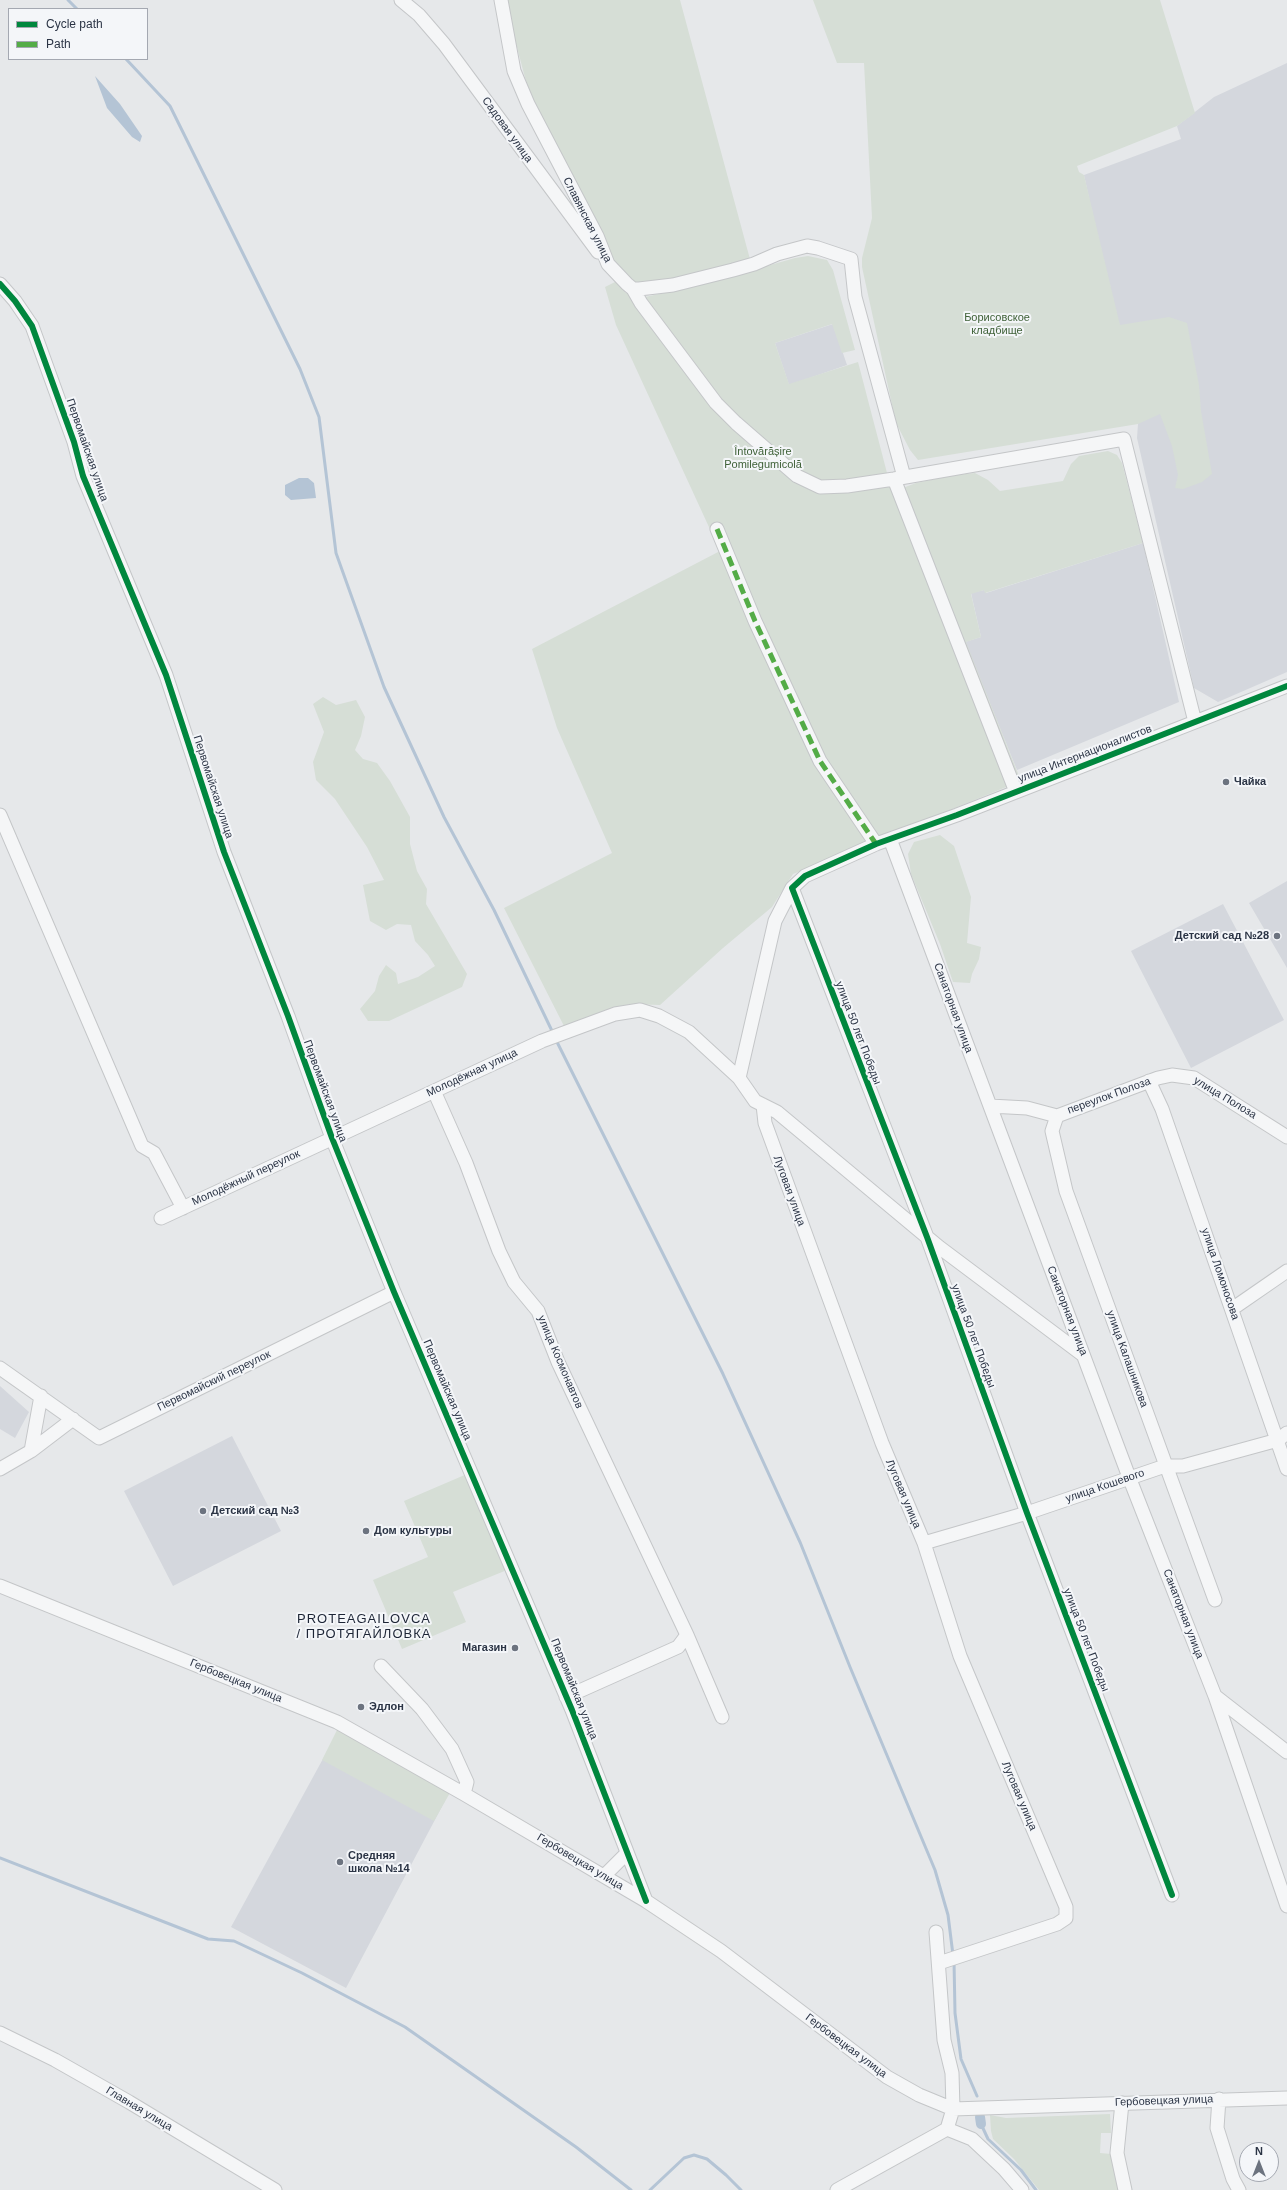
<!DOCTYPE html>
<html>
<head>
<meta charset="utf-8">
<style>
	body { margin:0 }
	#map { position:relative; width:1287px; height:2190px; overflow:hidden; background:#e6e8ea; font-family:Arial,sans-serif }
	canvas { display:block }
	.legend { position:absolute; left:8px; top:8px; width:140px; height:52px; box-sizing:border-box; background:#f4f6f9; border:1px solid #a4a8b1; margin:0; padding:5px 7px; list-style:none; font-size:12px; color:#2b3445 }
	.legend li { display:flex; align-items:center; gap:8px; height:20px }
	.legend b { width:20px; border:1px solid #a4a8b1 }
	.north { position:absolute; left:1239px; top:2142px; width:40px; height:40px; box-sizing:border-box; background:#f4f6f9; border:1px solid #a4a8b1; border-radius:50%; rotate:0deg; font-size:11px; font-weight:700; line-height:16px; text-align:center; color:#2b3445 }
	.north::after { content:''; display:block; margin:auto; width:14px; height:18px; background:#6c737f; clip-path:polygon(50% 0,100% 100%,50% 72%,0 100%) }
</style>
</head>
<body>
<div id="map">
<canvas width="1287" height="2190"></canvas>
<ul class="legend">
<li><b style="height:5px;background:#00873e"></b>Cycle path</li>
<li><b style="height:5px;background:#54ac47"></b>Path</li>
</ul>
<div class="north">N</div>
</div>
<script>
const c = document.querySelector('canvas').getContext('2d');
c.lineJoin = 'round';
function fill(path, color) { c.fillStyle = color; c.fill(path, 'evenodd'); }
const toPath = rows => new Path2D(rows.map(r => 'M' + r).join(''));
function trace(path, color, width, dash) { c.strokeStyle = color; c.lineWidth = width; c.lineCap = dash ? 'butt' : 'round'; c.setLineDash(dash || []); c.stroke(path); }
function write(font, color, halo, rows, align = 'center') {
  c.font = font + ' Arial,sans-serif'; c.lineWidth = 4; c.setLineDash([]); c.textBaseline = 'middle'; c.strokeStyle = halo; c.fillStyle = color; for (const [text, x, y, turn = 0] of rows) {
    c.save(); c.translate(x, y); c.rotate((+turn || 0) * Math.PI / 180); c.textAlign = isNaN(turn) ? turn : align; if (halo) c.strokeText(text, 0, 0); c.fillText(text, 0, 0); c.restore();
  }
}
const built = toPath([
	[1287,63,1287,672,1218,702,1194,688,1137,438,1138,424,1084,175,1181,139,1177,126,1214,97],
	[833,324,847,365,789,385,775,343],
	[1143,543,1179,702,1017,770,965,642,981,637,971,593,984,590,986,593],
	[1287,881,1287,968,1249,903],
	[1223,904,1284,1020,1191,1068,1131,951],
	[0,1386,29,1412,15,1438,0,1429],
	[232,1436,281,1531,173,1586,124,1491],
	[336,1735,447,1797,346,1988,231,1927]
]);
const green = toPath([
	[507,0,680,0,751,263,645,287,624,278,612,262,531,100,515,40],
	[813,0,1160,0,1195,113,1177,126,1077,166,1079,172,1084,175,1120,325,1169,317,1187,323,1199,385,1201,411,1212,474,1202,482,1183,489,1175,488,1178,475,1172,446,1160,414,1138,424,918,460,910,450,896,423,862,267,862,258,872,218,864,63,837,63],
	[808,256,827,260,833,270,855,350,842,353,832,324,775,343,789,384,858,362,892,492,916,483,955,475,975,473,988,480,1000,491,1063,481,1071,464,1079,456,1108,451,1117,455,1122,463,1143,543,985,593,984,590,971,594,981,637,966,642,1021,781,793,874,772,907,723,948,660,1005,630,1004,564,1026,504,908,612,853,557,728,532,649,720,551,616,325,605,287,617,281,626,293,645,297,696,286,795,258],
	[323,697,336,705,356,700,365,717,361,736,355,750,363,759,377,763,390,781,410,817,410,844,417,871,427,889,426,904,467,974,462,987,389,1021,368,1021,360,1009,375,991,379,976,386,965,396,973,398,984,418,977,435,966,428,955,415,941,411,925,397,924,386,930,370,921,363,885,384,880,367,847,335,799,316,780,313,762,324,732,313,704],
	[940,835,954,846,971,897,967,943,981,947,979,959,972,974,970,983,953,982,940,944,911,874,908,854,914,842],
	[467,1474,507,1570,453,1592,466,1622,402,1649,373,1580,428,1557,404,1501],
	[337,1730,451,1791,434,1821,322,1760],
	[1110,2114,1111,2133,1101,2133,1100,2153,1111,2154,1119,2190,1039,2190,1014,2159,993,2139,991,2131,990,2115,1006,2118]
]);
const water = toPath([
	[95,76,120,104,142,136,140,142,132,137,107,108],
	[299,478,308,478,314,483,316,498,291,500,285,495,285,485]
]);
const stream = toPath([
	[68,0,77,9],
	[126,59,170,106,300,369,319,417,336,553,384,687,444,817,494,910,553,1033],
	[556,1040,723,1374,800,1542,850,1667,935,1870,948,1915,953,1955],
	[0,1858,208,1939,234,1941,302,1973,405,2027,576,2147,631,2190],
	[954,1961,955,2013,961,2059,977,2096],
	[981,2124,988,2139,1021,2170,1036,2190],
	[650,2190,684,2158,694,2155,707,2159,726,2175,741,2190]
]);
const canal = toPath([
	[980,2117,981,2124]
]);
const minor = toPath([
	[401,0,419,15,444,44,598,252],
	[501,0,514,71,528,104,597,236,608,264,627,284,633,289,639,289,673,285,733,270,754,264,777,254,807,246,818,248,851,259,855,297,904,477],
	[0,284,15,301,32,326,74,442,83,476,166,675,224,852,288,1016,332,1138,394,1292,572,1710,646,1901],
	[633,289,641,303,716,403,736,423,797,476,820,487,847,486,894,479,1124,439,1195,722],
	[894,479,1016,792],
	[717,529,755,621,820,761,876,844],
	[0,815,142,1146,154,1153,183,1208],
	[890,839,1129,1477,1215,1696,1287,1906],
	[739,1078,775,921,792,888],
	[1149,1081,1162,1109,1287,1469],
	[434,1091,466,1163,499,1251,514,1282,538,1311,558,1362,687,1635,678,1647,566,1697],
	[763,1105,765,1123,882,1443,924,1543,960,1656,1066,1907,1066,1918,1057,1924,939,1963],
	[990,1106,1027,1108,1057,1116,1158,1078,1172,1075,1194,1078,1287,1137],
	[1057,1116,1052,1131,1066,1191,1215,1600],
	[161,1218,542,1041,615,1014,640,1010,659,1016,689,1032,739,1078,755,1101,777,1112,939,1247,1083,1355],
	[1232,1309,1287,1271],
	[0,1368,99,1438,394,1292],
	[31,1451,41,1396],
	[0,1469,31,1451,73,1419],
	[924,1543,1027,1513,1165,1466,1183,1466,1278,1440,1287,1433],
	[0,1586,337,1722,464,1794,646,1901,721,1951,887,2077,919,2095,953,2109,1287,2098],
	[687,1635,722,1717],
	[381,1666,422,1709,452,1749,467,1782,464,1794],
	[1215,1696,1287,1752],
	[604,1876,627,1853],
	[1172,1895,1027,1513,927,1237,792,888,805,876,876,844,957,815,1287,686],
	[0,2033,55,2060,129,2102,275,2190],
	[1219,2099,1217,2128,1233,2179,1239,2190],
	[1122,2103,1117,2153,1125,2190],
	[947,2129,972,2139,1004,2169,1022,2190],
	[837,2190,947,2129,953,2109,952,2073,944,2040,936,1932]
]);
const quiet = toPath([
	[717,529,755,621,820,761,876,844]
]);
const cycleway = toPath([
	[0,284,15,301,32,326,74,442,83,476,166,675,224,852,288,1016,332,1138,394,1292,572,1710,646,1901],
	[1172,1895,1027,1513,927,1237,792,888,805,876,876,844,957,815,1287,686]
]);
const markers = [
	[1226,782,4,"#6c737f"],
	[1277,936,4,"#6c737f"],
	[203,1511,4,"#6c737f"],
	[366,1531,4,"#6c737f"],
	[515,1648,4,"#6c737f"],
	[361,1707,4,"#6c737f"],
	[340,1862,4,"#6c737f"]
];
const streetNames = [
	["Садовая улица",507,130,54],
	["Славянская улица",587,220,63],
	["Первомайская улица",87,450,71],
	["улица Интернационалистов",1085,754,-21],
	["Первомайская улица",213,787,72],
	["Санаторная улица",953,1008,70],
	["улица 50 лет Победы",858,1033,69],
	["Молодёжная улица",472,1073,-25],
	["Первомайская улица",325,1091,70],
	["переулок Полоза",1109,1096,-20],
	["улица Полоза",1225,1098,31],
	["Молодёжный переулок",246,1178,-25],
	["Луговая улица",789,1191,70],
	["улица Ломоносова",1220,1274,71],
	["Санаторная улица",1067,1311,69],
	["улица 50 лет Победы",973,1336,70],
	["улица Калашникова",1127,1359,70],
	["улица Космонавтов",560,1362,67],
	["Первомайский переулок",214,1381,-26],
	["Первомайская улица",447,1390,67],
	["улица Кошевого",1105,1486,-19],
	["Луговая улица",903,1494,67],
	["Санаторная улица",1183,1614,69],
	["улица 50 лет Победы",1086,1640,69],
	["Гербовецкая улица",236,1681,22],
	["Первомайская улица",574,1689,68],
	["Луговая улица",1019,1796,67],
	["Гербовецкая улица",580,1862,31],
	["Гербовецкая улица",846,2046,37],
	["Гербовецкая улица",1164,2101,-2],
	["Главная улица",139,2109,31]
];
const parkNames = [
	["Борисовское",997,318],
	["кладбище",997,331],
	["Întovărășire",763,452],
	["Pomilegumicolă",763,465]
];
const poiNames = [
	["Чайка",1234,782],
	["Детский сад №28",1269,936,"right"],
	["Детский сад №3",211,1511],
	["Дом культуры",374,1531],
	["Магазин",507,1648,"right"],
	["Эдлон",369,1707],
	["Средняя",348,1856],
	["школа №14",348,1869]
];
const quarterNames = [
	["PROTEAGAILOVCA",364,1619],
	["/ ПРОТЯГАЙЛОВКА",364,1634]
];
fill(built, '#d4d7dd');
fill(green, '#d6ded6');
fill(water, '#b4c4d5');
trace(stream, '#b4c4d5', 3);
trace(canal, '#b4c4d5', 10);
trace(minor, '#c4c6c8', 15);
trace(minor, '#f5f6f7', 13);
trace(quiet, '#54ac47', 5, [10, 5]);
trace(cycleway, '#00873e', 6);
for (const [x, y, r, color] of markers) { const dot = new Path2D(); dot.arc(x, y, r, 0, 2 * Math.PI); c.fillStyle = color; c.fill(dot); trace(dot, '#f4f6f9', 1.5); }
write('11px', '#2b3445', '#f4f6f9', streetNames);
write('11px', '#3f6138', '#f4f6f9', parkNames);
write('bold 11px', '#2b3445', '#f4f6f9', poiNames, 'left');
c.letterSpacing = '1px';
write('13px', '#1d2536', '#f4f6f9', quarterNames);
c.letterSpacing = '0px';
</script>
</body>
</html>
